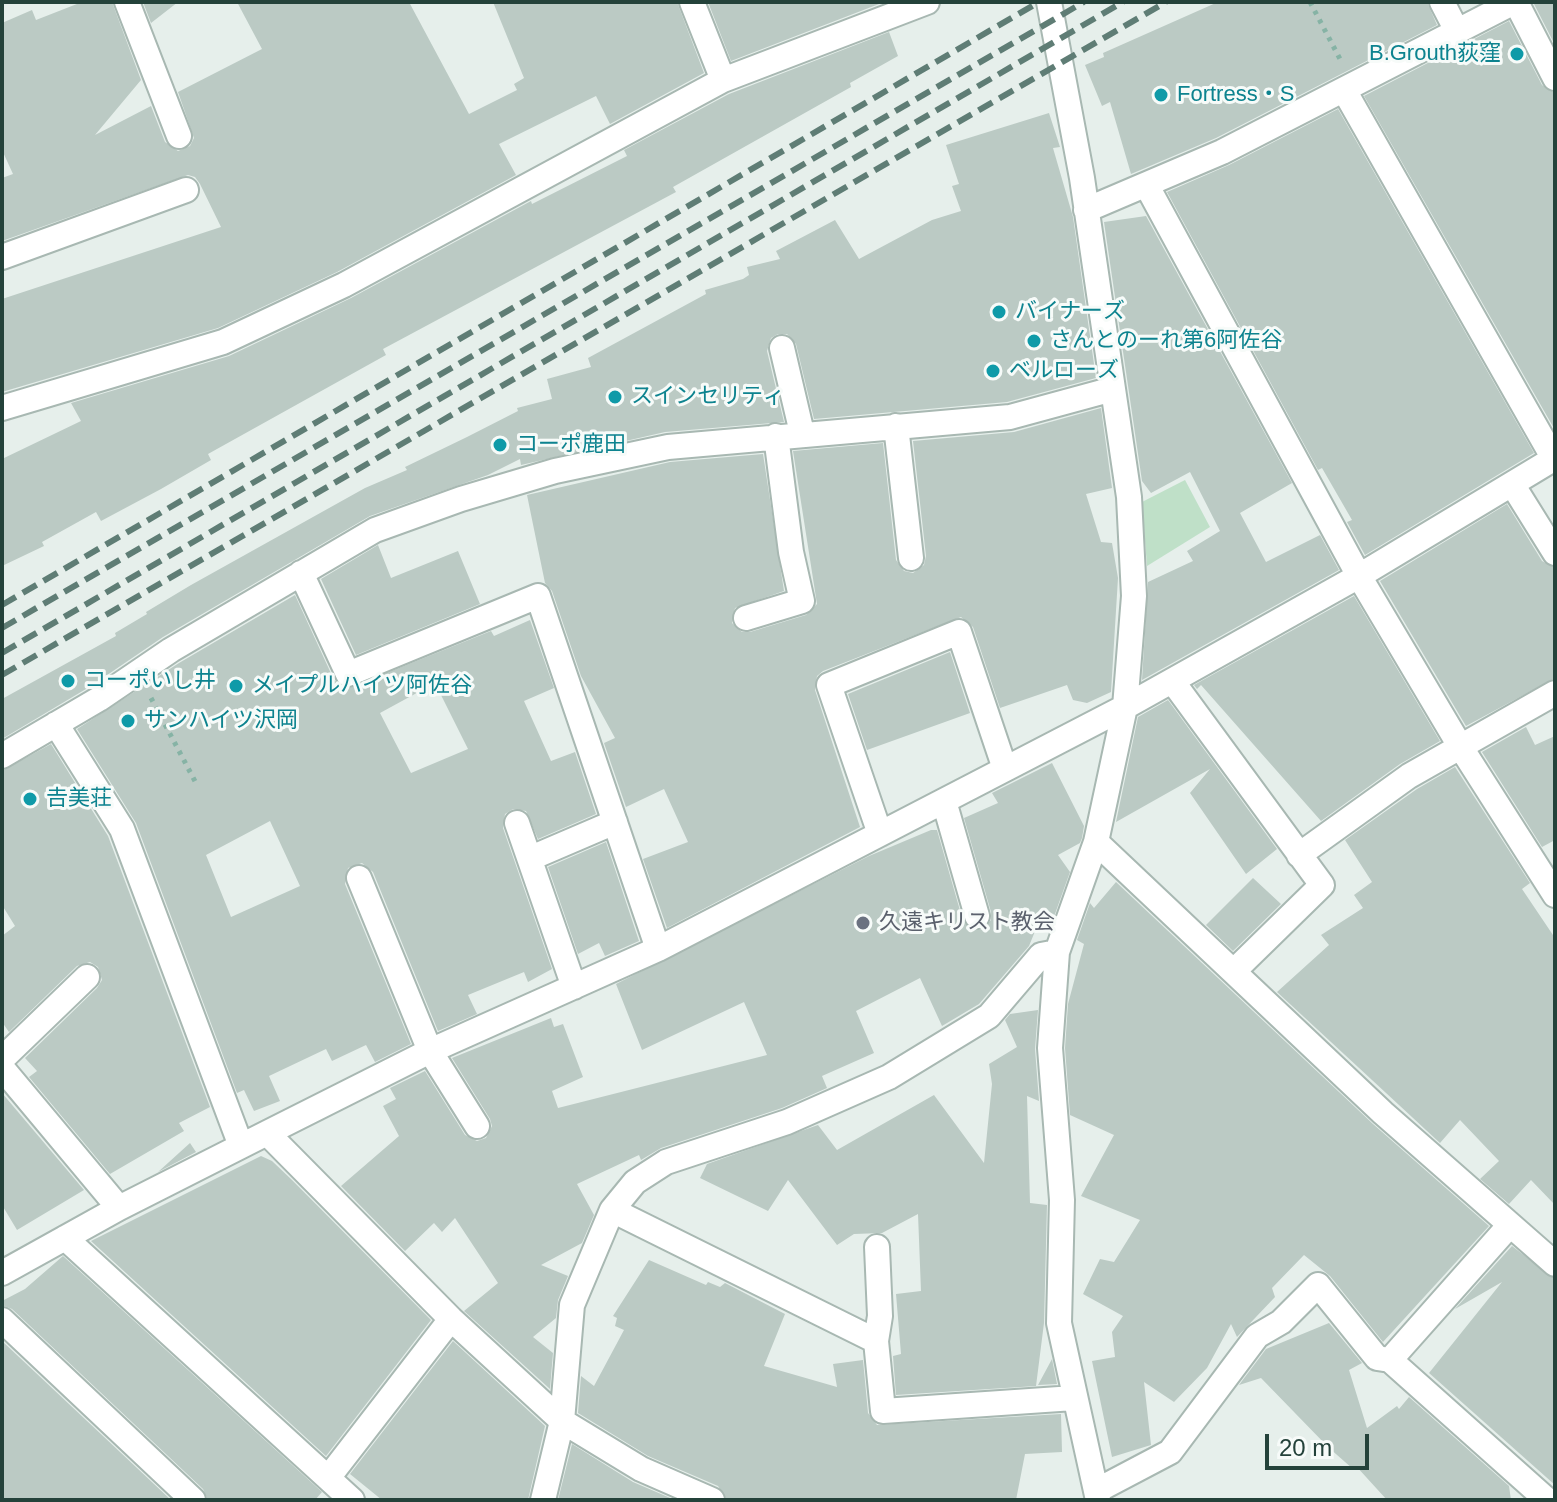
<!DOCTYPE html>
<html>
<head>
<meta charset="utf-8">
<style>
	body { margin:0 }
	#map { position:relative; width:1557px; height:1502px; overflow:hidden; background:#e6efeb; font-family:Arial,sans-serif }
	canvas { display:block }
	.frame { position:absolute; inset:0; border:4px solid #24423a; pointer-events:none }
	.scale { position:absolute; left:1265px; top:1434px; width:104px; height:36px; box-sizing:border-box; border:4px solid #24423a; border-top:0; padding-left:10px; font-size:24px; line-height:28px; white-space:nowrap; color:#24423a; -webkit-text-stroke:6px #f7fbf9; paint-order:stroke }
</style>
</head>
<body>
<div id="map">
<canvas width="1557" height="1502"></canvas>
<div class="frame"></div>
<div class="scale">20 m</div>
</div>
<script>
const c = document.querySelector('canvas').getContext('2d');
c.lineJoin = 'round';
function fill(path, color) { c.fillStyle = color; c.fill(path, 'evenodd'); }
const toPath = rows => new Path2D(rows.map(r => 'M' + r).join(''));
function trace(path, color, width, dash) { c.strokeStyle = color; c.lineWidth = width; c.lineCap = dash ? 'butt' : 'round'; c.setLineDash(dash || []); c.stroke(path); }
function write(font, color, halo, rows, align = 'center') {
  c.font = font + ' Arial,"Noto Sans JP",sans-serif'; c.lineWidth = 6; c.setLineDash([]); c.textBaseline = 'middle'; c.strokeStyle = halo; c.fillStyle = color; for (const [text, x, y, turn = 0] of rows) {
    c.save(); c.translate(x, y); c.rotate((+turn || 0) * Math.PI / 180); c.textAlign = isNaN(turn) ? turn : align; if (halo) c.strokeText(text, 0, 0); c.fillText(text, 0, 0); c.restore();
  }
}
const green = toPath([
	[1185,480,1210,527,1147,566,1142,502]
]);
const building = toPath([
	[82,2,112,2,141,80,95,135,151,106,165,142,178,151,190,146,194,138,178,92,262,49,237,2,409,2,469,114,517,90,514,84,524,78,493,2,677,2,704,73,610,124,596,96,499,144,516,175,337,272,218,328,2,392,2,299,221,227,200,184,195,177,188,175,2,241,2,178,13,174,2,150,2,23,32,10,36,20],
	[143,2,178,2,151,23],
	[708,2,878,2,879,4,731,61],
	[1218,2,1427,2,1437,25,1216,138,1131,174,1110,102,1102,106,1085,65,1104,57,1103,53],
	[1533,2,1555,2,1555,45],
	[1509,21,1542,85,1555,93,1555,430,1364,96],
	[889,32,898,56,850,83,851,87,673,187,676,192,383,349,386,355,208,454,211,460,161,489,101,521,96,512,42,542,44,546,2,566,2,459,81,421,71,403,229,356,351,298,531,201,532,204,627,156,624,150,729,94],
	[1338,109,1534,453,1365,555,1347,522,1352,520,1322,468,1318,470,1167,192,1229,165],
	[1049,113,1060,147,1053,148,1073,217,1096,378,1007,402,814,419,796,344,787,334,778,334,771,338,767,351,784,422,665,432,521,465,520,459,488,475,370,516,163,637,91,686,2,739,2,699,116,636,115,633,147,614,146,612,191,585,365,488,407,470,405,467,467,437,518,411,517,408,552,399,547,379,591,367,588,358,706,294,705,290,743,279,749,275,747,267,780,259,776,251,835,220,859,259,932,220,961,211,952,186,959,184,946,145],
	[1146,216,1292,483,1240,513,1266,562,1320,535,1339,570,1142,680,1148,582,1193,561,1187,551,1220,531,1190,472,1151,493,1142,481,1104,222],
	[1101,408,1112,488,1086,494,1101,542,1112,543,1118,578,1111,692,1087,703,1073,700,1067,685,1000,708,973,627,961,617,823,671,817,676,815,690,860,827,667,928,643,859,688,842,664,789,626,807,604,743,615,738,581,676,552,591,545,583,527,495,670,462,763,454,784,591,735,608,732,623,742,632,750,632,806,615,817,604,793,451,883,443,896,560,904,571,913,573,924,565,926,556,913,441,1014,432],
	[1507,504,1542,561,1555,568,1555,678,1466,726,1380,581],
	[378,545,391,578,458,551,480,604,356,655,321,579],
	[295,595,334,680,347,689,491,631,494,636,530,620,554,688,524,701,551,761,575,752,596,814,538,839,526,811,513,809,505,814,503,828,552,969,528,982,524,972,468,995,477,1014,438,1031,373,872,362,863,348,868,345,884,411,1044,375,1062,366,1045,332,1061,326,1049,269,1076,280,1101,254,1111,244,1090,237,1093,136,823,77,729,179,663],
	[435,683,468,749,411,773,380,713],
	[270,821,300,886,231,917,206,855],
	[1354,596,1440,741,1400,764,1321,821,1201,685,1197,689,1194,685],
	[950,652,970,713,867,750,848,694],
	[1168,700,1277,849,1246,874,1190,793,1210,769,1116,822,1138,717],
	[1526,727,1535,745,1555,736,1555,840,1542,847,1482,752],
	[51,744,108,836,210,1107,179,1123,184,1131,110,1174,29,1077,37,1071,25,1058,97,988,102,980,98,967,90,962,77,966,9,1032,2,1022,2,936,15,926,2,905,2,771],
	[1052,763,1084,826,1082,838,1080,843,1058,855,1070,872,1051,925,1040,919,1029,946,979,1004,942,1026,920,978,856,1011,874,1053,822,1076,827,1088,782,1108,661,1148,641,1160,639,1155,577,1184,594,1215,582,1243,541,1265,568,1276,558,1300,556,1318,533,1337,553,1353,550,1389,464,1311,498,1283,455,1218,442,1232,434,1223,405,1251,341,1186,399,1136,383,1106,396,1099,390,1088,425,1071,465,1135,477,1141,486,1138,492,1126,490,1119,452,1058,551,1018,554,1027,563,1024,583,1077,552,1091,558,1108,767,1055,744,1002,642,1050,616,984,869,856,931,830,937,830,963,921,973,930,982,930,991,920,991,912,964,818,998,803,992,793],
	[1455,767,1530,883,1522,889,1555,938,1555,1205,1531,1180,1509,1204,1480,1179,1499,1161,1460,1120,1440,1143,1277,992,1329,945,1321,935,1363,908,1354,895,1372,882,1345,840,1417,789],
	[606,842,639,941,605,956,599,943,578,954,548,867],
	[1253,878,1281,904,1233,951,1206,925],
	[1116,882,1373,1124,1489,1226,1383,1342,1330,1276,1304,1255,1272,1288,1275,1297,1237,1337,1231,1324,1207,1368,1174,1402,1144,1382,1151,1445,1112,1457,1092,1361,1115,1357,1112,1332,1123,1316,1083,1294,1100,1259,1114,1262,1140,1220,1081,1196,1114,1135,1070,1115,1065,1048,1068,1004,1084,944,1077,940,1090,903,1094,908],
	[1038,1010,1035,1049,1039,1101,1027,1096,1030,1203,1047,1205,1044,1323,1036,1386,896,1395,893,1356,901,1354,896,1294,921,1291,918,1214,882,1233,854,1234,837,1245,788,1180,768,1211,700,1178,707,1164,818,1125,837,1150,934,1095,984,1163,992,1084,989,1064,1017,1047,1005,1020,1010,1014],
	[2,1093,84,1190,17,1230,2,1205],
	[190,1143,196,1152,158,1172],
	[261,1156,272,1161,292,1180,431,1320,326,1456,91,1241],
	[1512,1246,1555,1279,1555,1485,1429,1373,1502,1282,1455,1309],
	[63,1256,322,1492,315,1500,208,1500,203,1489,12,1309,2,1305,2,1301,25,1289],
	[649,1260,706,1285,708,1282,720,1287,725,1283,785,1314,764,1366,837,1387,833,1364,863,1360,868,1413,877,1425,1061,1414,1062,1452,1025,1454,1016,1500,727,1500,718,1486,648,1456,578,1413,581,1376,594,1386,624,1330,615,1326,617,1318,613,1316],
	[1329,1323,1362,1363,1349,1370,1367,1428,1397,1406,1399,1409,1409,1397,1509,1486,1511,1500,1387,1500,1356,1466,1353,1469,1328,1447,1261,1378,1239,1385,1266,1349],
	[2,1341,171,1500,2,1500],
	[453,1341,545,1426,528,1500,382,1500,350,1474],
	[1052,1359,1057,1384,1038,1385],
	[572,1444,633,1482,675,1500,558,1500]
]);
const path = toPath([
	[1310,2,1340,59],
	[151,698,197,785]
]);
const minor = toPath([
	[127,2,179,136],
	[692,2,723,80],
	[1049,2,1082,178,1113,389,1129,497,1134,596,1125,707,1096,842,1057,952,1050,1048,1062,1200,1059,1323,1098,1500],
	[1442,2,1457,31],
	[1516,2,1555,78],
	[1344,90,1554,459],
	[1147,186,1359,576,1460,746,1555,895],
	[1086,210,1222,152,1514,2],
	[2,257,186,190],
	[782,348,802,433],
	[2,408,223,342,344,285,723,80,927,2],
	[896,426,911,558],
	[1512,484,1555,553],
	[301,573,348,674,538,596,658,949],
	[746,618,802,601,791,552,776,436],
	[1173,682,1322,885,1234,971],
	[56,724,122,829,241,1146],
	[2,756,99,699,171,650,375,530,461,499,555,471,668,447,1010,417,1113,389],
	[944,801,977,916],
	[517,823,574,987],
	[880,834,829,685,959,632,1005,769],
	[1096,842,1383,1113,1555,1264],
	[1299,855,1409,776,1555,693],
	[531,858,615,822],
	[359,878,430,1051,477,1126],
	[2,1059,87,977],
	[2,1068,119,1208],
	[267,1133,451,1319,562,1421,641,1469,712,1500],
	[612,1210,876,1341,883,1411,1074,1398],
	[65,1238,352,1500],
	[2,1273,119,1208,267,1133,430,1051,658,949,1125,707,1359,576,1555,458],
	[2,1320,193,1500],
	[876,1341,880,1316,877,1247],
	[1390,1360,1509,1226],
	[328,1478,451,1319],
	[1096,1491,1170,1452,1257,1336,1281,1322,1318,1285,1377,1358,1390,1360,1547,1500],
	[543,1500,562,1421,572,1305,612,1210,635,1182,666,1162,787,1122,889,1077,989,1016,1041,955,1057,952]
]);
const rail = toPath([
	[2,605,1039,2],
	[2,628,1084,2],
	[2,653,1123,2],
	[2,675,1166,2]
]);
const markers = [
	[1517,54,8,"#0f9aa8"],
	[1161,95,8,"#0f9aa8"],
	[999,312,8,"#0f9aa8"],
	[1034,341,8,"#0f9aa8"],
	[993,371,8,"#0f9aa8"],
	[615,397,8,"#0f9aa8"],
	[500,445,8,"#0f9aa8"],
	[68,681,8,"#0f9aa8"],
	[236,686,8,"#0f9aa8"],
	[128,721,8,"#0f9aa8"],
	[30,799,8,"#0f9aa8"],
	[863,923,8,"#6b7280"]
];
const cultureNames = [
	["B.Grouth荻窪",1501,54,"right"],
	["Fortress・S",1177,95],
	["バイナーズ",1015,312],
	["さんとのーれ第6阿佐谷",1050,341],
	["ベルローズ",1009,371],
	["スインセリティ",631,397],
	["コーポ鹿田",516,445],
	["コーポいし井",84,681],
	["メイプルハイツ阿佐谷",252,686],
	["サンハイツ沢岡",144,721],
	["𠮷美荘",46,799]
];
const worshipNames = [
	["久遠キリスト教会",879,923]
];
fill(green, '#bfe0c8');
fill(building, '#bbcac4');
trace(minor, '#a8b8b2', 28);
trace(path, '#86b3a5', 5, [4, 6]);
trace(minor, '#fff', 24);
trace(rail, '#5f7d75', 6, [16, 8]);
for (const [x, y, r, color] of markers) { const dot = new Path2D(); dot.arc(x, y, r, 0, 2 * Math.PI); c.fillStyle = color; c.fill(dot); trace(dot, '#f7fbf9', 3); }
write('22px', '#0d838f', '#f7fbf9', cultureNames, 'left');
write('22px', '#5b616d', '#f7fbf9', worshipNames, 'left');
</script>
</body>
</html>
